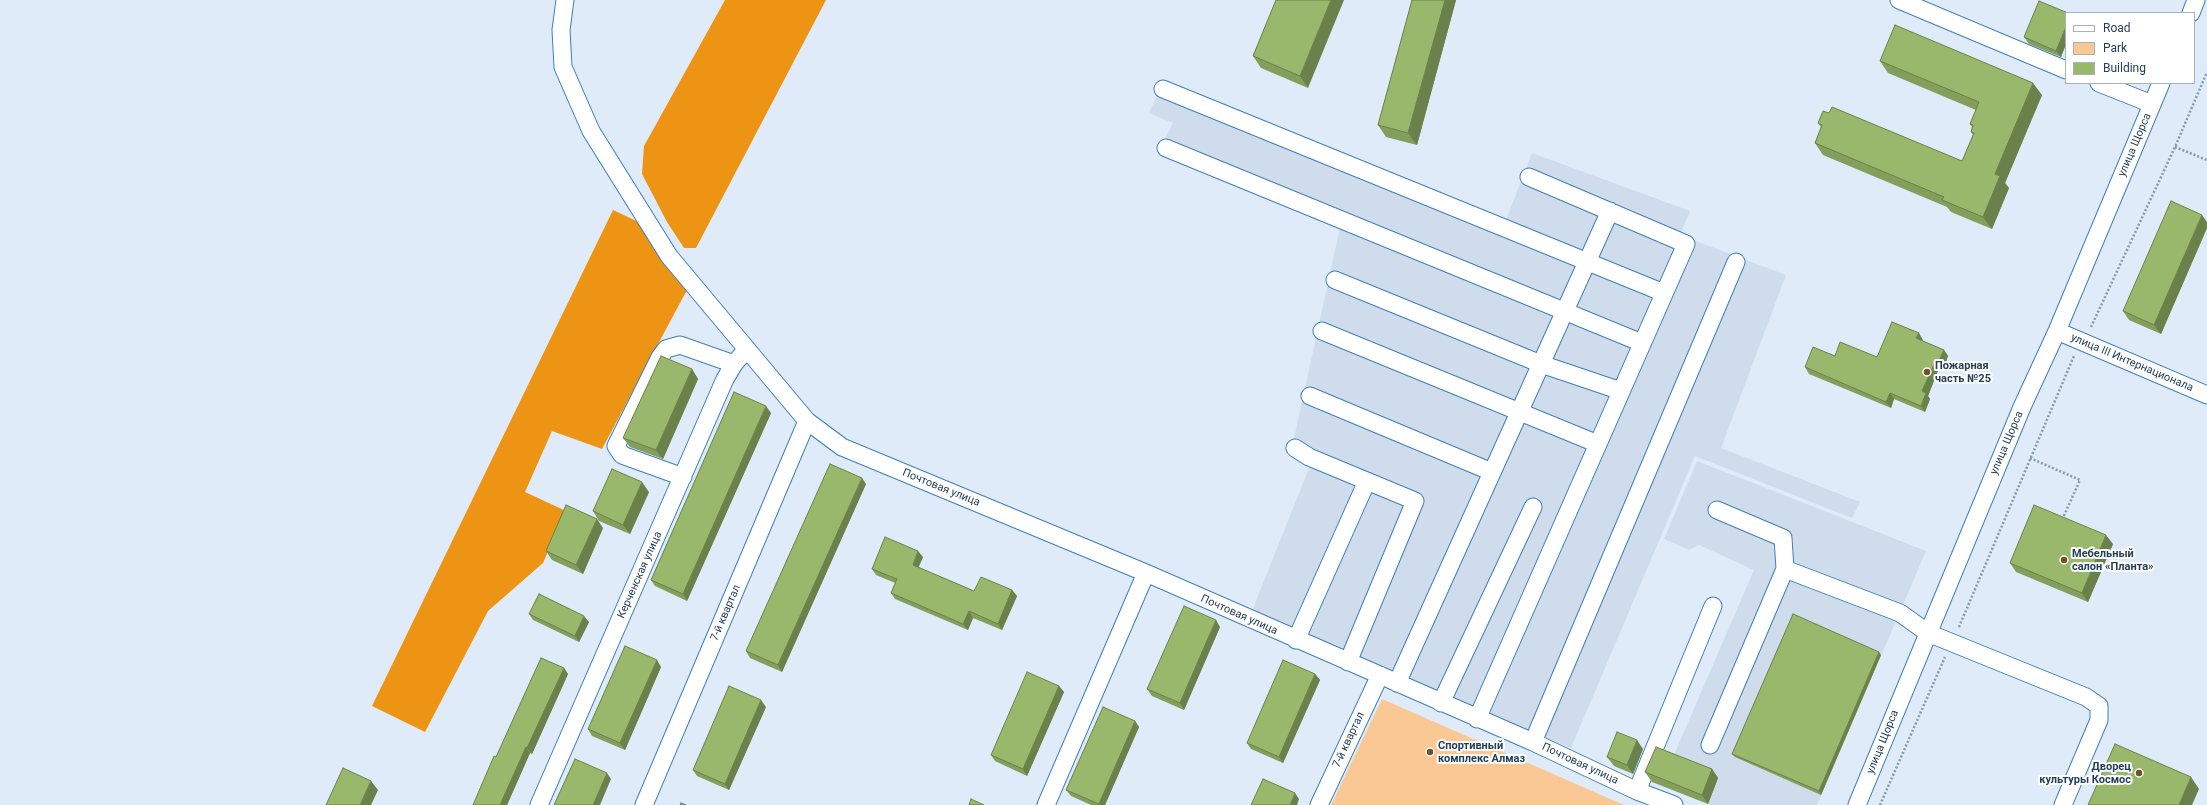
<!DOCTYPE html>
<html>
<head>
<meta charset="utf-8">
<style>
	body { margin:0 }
	#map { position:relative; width:2207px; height:805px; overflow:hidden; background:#dfebf8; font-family:Roboto,sans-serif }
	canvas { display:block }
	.legend { position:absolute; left:2065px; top:12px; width:130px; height:72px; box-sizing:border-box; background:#fff; border:1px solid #a7b2bc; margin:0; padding:5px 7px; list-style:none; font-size:12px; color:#243f58 }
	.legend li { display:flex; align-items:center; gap:8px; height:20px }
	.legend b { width:20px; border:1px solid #a7b2bc }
</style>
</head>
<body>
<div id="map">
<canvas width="2207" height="805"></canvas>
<ul class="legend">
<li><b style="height:5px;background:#fff"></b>Road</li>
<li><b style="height:11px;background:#fac894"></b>Park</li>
<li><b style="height:11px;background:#99b86b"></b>Building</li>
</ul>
</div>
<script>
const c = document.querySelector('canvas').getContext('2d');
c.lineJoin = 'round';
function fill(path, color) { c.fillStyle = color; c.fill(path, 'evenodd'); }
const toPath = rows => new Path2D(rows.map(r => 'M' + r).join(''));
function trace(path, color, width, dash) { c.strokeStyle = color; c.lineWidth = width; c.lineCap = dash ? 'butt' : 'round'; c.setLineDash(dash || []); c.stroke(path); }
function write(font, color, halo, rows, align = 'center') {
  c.font = font + ' Roboto,sans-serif'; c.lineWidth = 4; c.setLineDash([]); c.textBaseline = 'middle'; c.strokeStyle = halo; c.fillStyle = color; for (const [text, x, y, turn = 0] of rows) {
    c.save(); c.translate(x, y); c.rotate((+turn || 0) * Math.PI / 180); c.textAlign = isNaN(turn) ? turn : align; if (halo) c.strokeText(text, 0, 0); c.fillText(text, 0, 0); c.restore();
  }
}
const built = toPath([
	[1157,95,1501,233,1532,153,1690,211,1680,235,1786,275,1721,448,1860,502,1852,518,1695,456,1571,748,1250,616,1314,456,1293,443,1343,214,1164,141,1173,123,1149,113],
	[1697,461,1926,551,1817,805,1711,805,1661,785,1754,570,1699,545,1689,550,1664,539]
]);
const green = toPath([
	[1382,699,1624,805,1331,805]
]);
const forest = toPath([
	[725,0,826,0,696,248,684,248,667,222,642,174,644,146],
	[613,210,645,225,688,288,602,449,552,431,525,492,566,511,543,563,488,611,425,732,372,706]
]);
const path = toPath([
	[2175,147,2207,160],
	[2091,327,2175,147,2207,72],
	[2030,458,2080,480,2062,520],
	[1959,627,2074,356],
	[1880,805,1945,657]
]);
const minor = toPath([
	[565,0,561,30,563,67,591,131,669,256,807,421,842,447,1146,573,1533,742,1637,791,1674,805],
	[1899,0,2066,70],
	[2191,13,2196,0],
	[2099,83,2152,104],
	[1163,89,1664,293],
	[1166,148,1642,343],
	[1335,280,1541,364,1621,391],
	[1322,331,1598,444],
	[2057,331,2207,395],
	[1310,396,1492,472],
	[1295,448,1309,457,1415,501,1348,662],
	[683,477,622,455,616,446,660,357,666,349,680,345,734,364],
	[1717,510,1783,538,1785,569],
	[1296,640,1367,481],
	[1397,683,1610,211],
	[1441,703,1533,507],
	[1477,719,1686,244,1529,177],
	[1533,742,1736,262],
	[1710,745,1785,569,1900,613,1928,633,2086,697,2099,706,2099,720,2063,805],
	[1637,791,1713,606],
	[539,805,725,379,734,364,747,349],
	[644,805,807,421],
	[1046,805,1146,573],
	[1319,805,1380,675],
	[1857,805,2022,407,2057,331,2161,83]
]);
const wall = toPath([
	[1276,0,1308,88,1261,68,1253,56],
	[1412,0,1456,0,1417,145,1386,137,1378,125],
	[2066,13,2066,44,2061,57,2029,44,2024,37],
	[1880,61,2042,95,2005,183,2009,188,1992,229,1951,212,1947,207,1823,155,1815,143,1821,127,1818,123,1962,161,1973,135,1971,132,1972,127,1970,124,1976,110,1888,73],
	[2207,222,2207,228,2161,334,2129,320,2123,311],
	[1923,340,1922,341,1944,350,1948,356,1943,370,1939,368,1928,396,1930,399,1925,412,1894,399,1891,408,1809,374,1805,367,1877,357],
	[692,369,698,379,663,459,630,447,623,438],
	[771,413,687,601,655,586,651,580],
	[866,484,782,672,750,658,746,651],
	[649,492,630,534,599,521,593,511],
	[603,528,583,574,552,560,546,551],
	[2113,544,2088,602,2016,572,2010,563],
	[923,557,918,567,974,591,1012,590,1017,596,1002,630,973,618,968,630,895,599,891,593,895,583,876,575,872,569],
	[529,614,589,622,579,642,533,620],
	[1220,627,1184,710,1152,696,1147,689],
	[1881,655,1821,795,1735,757,1732,754],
	[661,667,625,750,592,736,588,729],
	[564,668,568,674,532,754,530,753,507,805,473,805,496,757],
	[1315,674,1320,680,1283,763,1251,749,1247,743],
	[1059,686,1064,692,1027,776,995,761,991,755],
	[766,707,729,790,697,776,693,770],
	[1135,721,1139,727,1105,805,1091,805,1071,796,1066,790],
	[1643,749,1633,774,1614,766,1607,757],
	[1712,769,1718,778,1708,804,1652,782,1645,772]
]);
const shadedWall = toPath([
	[1331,0,1344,0,1308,88,1300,76],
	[1445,0,1456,0,1417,145,1408,133],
	[2066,27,2066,44,2061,57,2056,51],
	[2033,83,2042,95,2005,183,2009,188,1992,229,1983,217,1995,174],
	[2202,215,2207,222,2207,228,2161,334,2154,325],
	[1919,333,1923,340,1921,345,1916,338],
	[1944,350,1948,356,1943,370,1938,363],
	[1935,362,1939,368,1928,396,1930,399,1925,412,1921,406,1922,391],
	[692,369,698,379,663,459,656,450],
	[1890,393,1894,399,1891,408,1886,402],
	[766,406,771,413,687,601,683,594],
	[862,478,866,484,782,672,778,665],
	[642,482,649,492,630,534,623,525],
	[597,519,603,528,583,574,576,565],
	[2106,535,2113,544,2088,602,2082,593],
	[918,551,923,557,917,571,913,565],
	[1012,590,1017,596,1002,630,998,624],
	[969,611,973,618,968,630,963,624],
	[584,616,589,622,579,642,575,636],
	[1216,620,1220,627,1184,710,1180,703],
	[1879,652,1881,655,1821,795,1819,791],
	[657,660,661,667,625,750,620,743],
	[564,668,568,674,532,754,527,748],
	[1315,674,1320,680,1283,763,1279,757],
	[1059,686,1064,692,1027,776,1023,769],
	[761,700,766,707,729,790,725,784],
	[1135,721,1139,727,1105,805,1099,805,1099,804],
	[1637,740,1643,749,1633,774,1627,765],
	[526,747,530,753,507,805,500,805],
	[1712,769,1718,778,1708,804,1702,795],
	[607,773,611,779,600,805,593,805],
	[2191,777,2199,789,2192,805,2179,805],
	[371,781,378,790,371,805,360,805],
	[1295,793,1299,799,1297,805,1290,805]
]);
const building = toPath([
	[1276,0,1331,0,1300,76,1253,56,1276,0],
	[1412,0,1445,0,1408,133,1378,125,1412,0],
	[2039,1,2068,13,2066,13,2066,27,2056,51,2024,37,2039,1],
	[1895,25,2033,83,1995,174,2000,176,1983,217,1942,200,1944,197,1815,143,1822,125,1818,123,1823,111,1829,113,1832,107,1962,161,1974,133,1971,132,1973,125,1970,124,1979,102,1880,61,1895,25],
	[2171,201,2202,215,2154,325,2123,311,2171,201],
	[1892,322,1919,333,1916,338,1944,350,1938,363,1935,362,1922,391,1926,393,1921,406,1890,393,1886,402,1805,367,1813,347,1835,356,1840,342,1877,357,1892,322],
	[661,356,692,369,656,450,623,438,661,356],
	[734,392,766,406,683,594,651,580,734,392],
	[830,464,862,478,778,665,746,651,830,464],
	[612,469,642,482,623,525,593,511,612,469],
	[566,505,597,519,576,565,546,551,566,505],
	[2034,505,2106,535,2082,593,2010,563,2034,505],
	[885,537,918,551,913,565,974,591,981,577,1012,590,998,624,969,611,963,624,891,593,897,579,872,569,885,537],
	[539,594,584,616,575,636,529,614,539,594],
	[1184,606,1216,620,1180,703,1147,689,1184,606],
	[1793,614,1879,652,1819,791,1732,754,1793,614],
	[625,646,657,660,620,743,588,729,625,646],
	[541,658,564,668,527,748,526,747,500,805,473,805,494,756,496,757,541,658],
	[1283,660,1315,674,1279,757,1247,743,1283,660],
	[1027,672,1059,686,1023,769,991,755,1027,672],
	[729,686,761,700,725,784,693,770,729,686],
	[1103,707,1135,721,1099,804,1066,790,1103,707],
	[1617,732,1637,740,1627,765,1607,757,1617,732],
	[2115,744,2191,777,2179,805,2088,805,2115,744],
	[1656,747,1712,769,1702,795,1645,772,1656,747],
	[575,759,607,773,593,805,554,805,575,759],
	[343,768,371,781,360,805,326,805,343,768],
	[1263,779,1295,793,1290,805,1251,805,1263,779],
	[971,799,984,805,969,805,971,799],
	[681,803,686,805,680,805,681,803]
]);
const markers = [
	[1927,372,4,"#735029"],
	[2064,560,4,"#735029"],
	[1430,752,4,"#735029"],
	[2139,773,4,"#735029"]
];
const streetNames = [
	["улица Щорса",2135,145,-67],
	["улица III Интернационала",2132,363,23],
	["улица Щорса",2007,443,-67],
	["Почтовая улица",941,488,22],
	["Керченская улица",640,575,-66],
	["7-й квартал",726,613,-67],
	["Почтовая улица",1239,615,24],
	["7-й квартал",1349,740,-65],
	["улица Щорса",1883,742,-68],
	["Почтовая улица",1580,764,25]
];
const poiNames = [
	["Пожарная",1935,366],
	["часть №25",1935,379],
	["Мебельный",2072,554],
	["салон «Планта»",2072,567],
	["Спортивный",1438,746],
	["комплекс Алмаз",1438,759],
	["Дворец",2131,767,"right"],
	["культуры Космос",2131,780,"right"]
];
fill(built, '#cedceb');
fill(green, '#fac894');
fill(forest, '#ee9415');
trace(minor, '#3e7fb6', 19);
trace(path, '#8699ac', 2.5, [2, 2]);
trace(minor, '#fff', 17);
fill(wall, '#849e5c');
fill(shadedWall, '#6b814b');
fill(building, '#99b86b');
trace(building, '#6b814b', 1);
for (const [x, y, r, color] of markers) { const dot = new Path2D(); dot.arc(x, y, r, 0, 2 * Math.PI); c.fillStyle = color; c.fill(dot); trace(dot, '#fff', 1.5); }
write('11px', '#243f58', '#fff', streetNames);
write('bold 11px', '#243f58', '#fff', poiNames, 'left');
</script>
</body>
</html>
